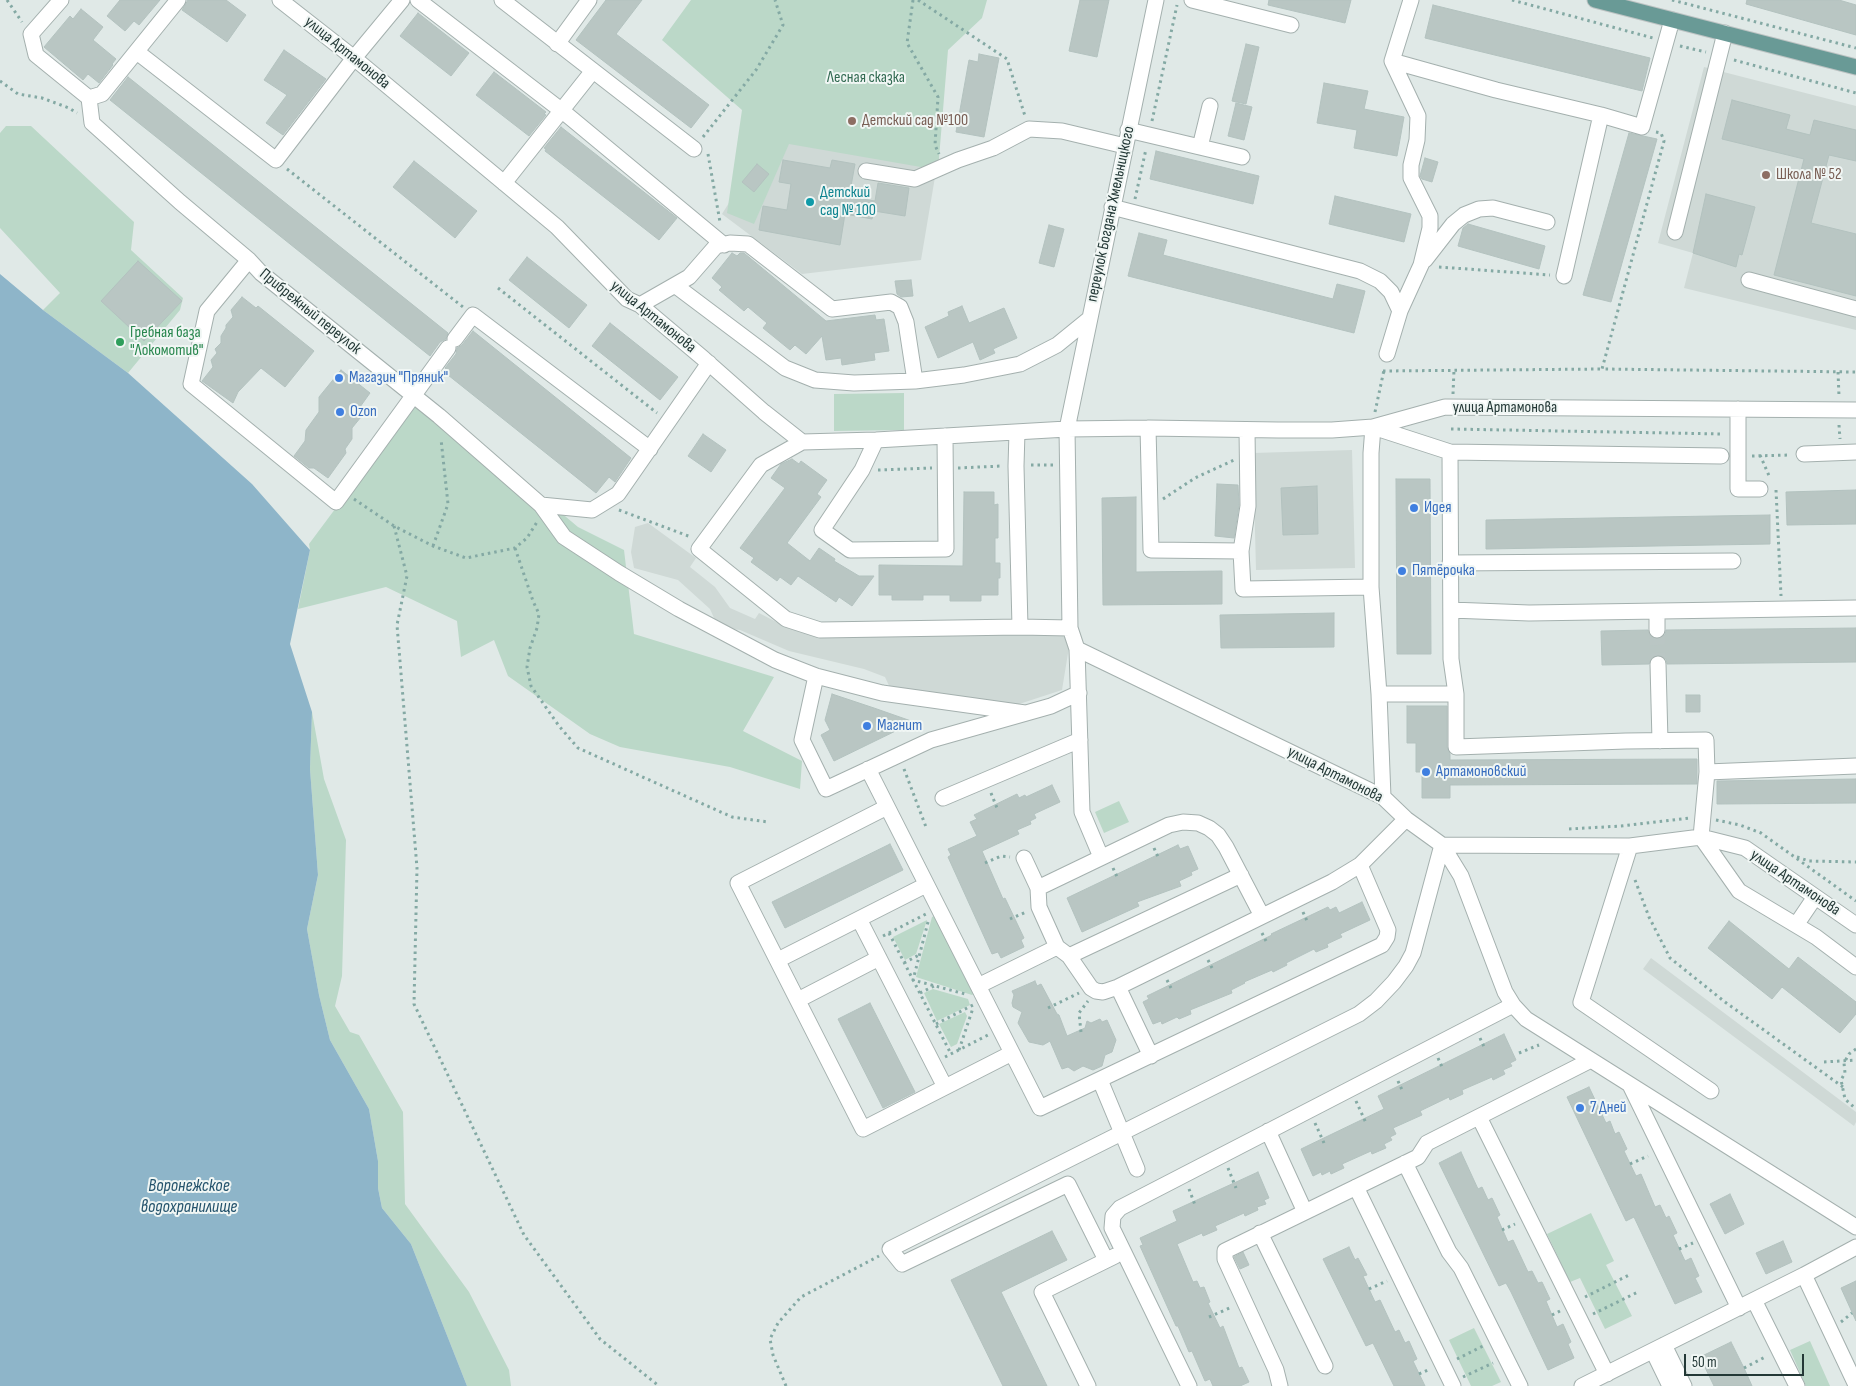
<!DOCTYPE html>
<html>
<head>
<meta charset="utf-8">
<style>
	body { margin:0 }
	#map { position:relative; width:1856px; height:1386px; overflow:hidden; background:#e0e9e7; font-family:"Sofia Sans Condensed",sans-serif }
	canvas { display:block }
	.scale { position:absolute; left:1684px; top:1354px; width:120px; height:22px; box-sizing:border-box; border:2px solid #233836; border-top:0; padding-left:6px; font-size:15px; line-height:18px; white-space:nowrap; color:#233836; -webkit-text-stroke:4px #f0f6f4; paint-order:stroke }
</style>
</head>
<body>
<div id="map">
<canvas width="1856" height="1386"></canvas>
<div class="scale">50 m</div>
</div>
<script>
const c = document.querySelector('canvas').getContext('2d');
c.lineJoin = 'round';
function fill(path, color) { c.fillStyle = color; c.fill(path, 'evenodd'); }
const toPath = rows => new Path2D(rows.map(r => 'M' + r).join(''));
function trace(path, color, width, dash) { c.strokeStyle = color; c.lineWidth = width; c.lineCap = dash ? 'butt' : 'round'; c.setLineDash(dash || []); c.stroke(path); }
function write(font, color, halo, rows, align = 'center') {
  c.font = font + ' "Sofia Sans Condensed",sans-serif'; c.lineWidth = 4; c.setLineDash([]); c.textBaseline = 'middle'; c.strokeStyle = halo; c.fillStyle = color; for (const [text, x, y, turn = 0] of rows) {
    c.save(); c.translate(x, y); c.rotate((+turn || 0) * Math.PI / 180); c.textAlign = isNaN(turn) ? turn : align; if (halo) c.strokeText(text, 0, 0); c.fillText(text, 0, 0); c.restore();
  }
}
const built = toPath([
	[823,0,935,177,921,260,802,274,722,214,742,182],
	[1704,67,1856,106,1856,330,1684,288,1693,253,1658,243],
	[1352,450,1355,568,1256,570,1253,453],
	[648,523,696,558,690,567,715,587,730,608,755,619,759,613,790,629,911,634,1065,634,1069,647,1062,690,1010,707,891,690,885,677,864,669,789,651,740,630,726,628,714,618,710,609,678,580,634,568,631,552,635,527],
	[1651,958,1856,1112,1856,1122,1854,1126,1643,969]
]);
const green = toPath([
	[691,0,987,0,982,18,948,50,938,170,789,144,754,224,727,213,742,110,662,40],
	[6,126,31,126,134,222,131,250,183,298,180,310,128,373,43,310,60,293,0,228,0,133],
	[904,393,904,430,834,431,834,394],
	[414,403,515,474,578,527,624,550,634,634,774,677,743,731,802,761,800,789,730,767,620,747,590,734,508,676,494,640,461,657,457,621,386,587,298,609,310,550,309,544],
	[312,712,324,779,346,840,342,976,335,1006,350,1032,359,1035,403,1112,405,1204,469,1292,509,1370,511,1386,467,1386,411,1244,382,1208,378,1188,378,1161,369,1109,330,1040,319,995,307,929,318,875,310,769],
	[1119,801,1129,822,1104,833,1095,812],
	[938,914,975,993,972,995,916,977,932,917],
	[927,920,916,954,905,960,893,937],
	[933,989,968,999,970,1005,937,1021,924,993],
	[965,1012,967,1016,957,1044,951,1047,939,1024],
	[1591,1213,1614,1261,1606,1265,1632,1316,1605,1329,1580,1278,1570,1282,1547,1234],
	[1474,1328,1501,1382,1492,1386,1471,1386,1449,1340],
	[1810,1341,1830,1386,1806,1386,1790,1350]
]);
const water = toPath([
	[0,274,43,310,128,373,252,484,310,550,290,644,312,712,310,769,318,875,307,929,319,995,330,1040,369,1109,378,1161,378,1188,382,1208,411,1244,467,1386,0,1386]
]);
const building = toPath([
	[120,0,160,0,139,25,134,21,125,31,107,16,120,0],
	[188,0,226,0,246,15,227,42,182,10,188,0],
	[606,0,642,0,616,34,709,105,691,128,576,40,606,0],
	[1080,0,1109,0,1097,57,1069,51,1080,0],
	[1269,0,1351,0,1345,23,1268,5,1269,0],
	[1747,0,1839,0,1856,5,1856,35,1746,4,1747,0],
	[1433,5,1650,58,1642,91,1425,38,1433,5],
	[81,9,103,27,93,40,116,59,112,64,113,65,99,83,88,74,83,80,44,47,70,16,73,19,81,9],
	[418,13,469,53,451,76,400,36,418,13],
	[1246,44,1259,47,1246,104,1232,101,1246,44],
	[284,50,326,79,283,135,266,123,287,95,264,80,284,50],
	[979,54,999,58,984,137,956,132,969,60,978,62,979,54],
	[494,72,546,112,544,114,546,115,529,136,476,95,494,72],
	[128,77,448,333,446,339,440,342,430,356,110,100,128,77],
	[1324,83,1368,91,1364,109,1404,117,1397,156,1354,148,1357,130,1317,123,1324,83],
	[1732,100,1790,115,1786,129,1810,135,1814,120,1856,130,1856,161,1829,155,1811,223,1856,234,1856,296,1774,275,1804,159,1722,139,1732,100],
	[1236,103,1252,107,1244,140,1228,136,1236,103],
	[561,127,677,218,659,240,545,151,546,149,544,148,561,127],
	[1629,133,1657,139,1611,302,1583,295,1629,133],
	[1156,151,1259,176,1253,204,1150,179,1156,151],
	[1425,158,1438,162,1432,182,1422,179,1420,176,1425,158],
	[783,160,830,168,832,160,855,164,849,197,875,201,878,183,909,188,905,216,874,211,872,219,845,214,840,245,759,230,763,206,787,210,791,184,779,182,783,160],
	[414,161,477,211,455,238,393,187,414,161],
	[757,164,769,174,754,192,742,182,757,164],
	[1706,194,1755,207,1742,255,1739,254,1736,267,1693,253,1706,194],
	[1335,196,1411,214,1404,242,1329,224,1335,196],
	[1468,224,1545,246,1539,269,1458,246,1463,228,1468,224],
	[1049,225,1064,229,1054,267,1039,263,1049,225],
	[1139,233,1167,240,1163,255,1333,299,1337,284,1365,291,1354,333,1128,276,1139,233],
	[732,253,737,256,740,253,744,253,826,321,875,315,876,320,884,319,889,351,874,353,875,360,842,365,841,358,826,360,822,336,806,354,795,345,790,350,763,328,767,323,748,307,744,311,719,290,722,287,712,278,732,253],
	[527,257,587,305,569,328,509,280,527,257],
	[138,261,182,301,144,341,101,301,138,261],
	[911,280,913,296,901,297,897,294,895,281,911,280],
	[242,297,256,308,258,306,314,351,285,387,261,368,238,392,233,403,202,381,213,367,211,360,217,353,215,349,221,343,221,336,226,328,226,325,233,317,231,310,242,297],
	[962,306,969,323,1004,308,1017,338,993,349,995,353,980,360,973,342,938,358,925,327,949,316,948,312,962,306],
	[610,323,678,377,660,400,592,346,610,323],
	[473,331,631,458,615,482,609,477,596,493,448,375,450,372,445,368,456,354,457,348,462,345,473,331],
	[341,370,370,393,360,407,361,417,352,428,352,439,345,449,346,453,328,478,314,468,309,468,294,456,305,441,306,430,319,412,319,397,341,370],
	[703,434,726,450,711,472,688,456,703,434],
	[792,459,799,464,801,461,827,480,817,494,821,497,787,543,810,561,819,548,835,559,834,561,859,576,874,576,852,606,839,597,836,602,798,576,791,585,780,577,777,581,751,562,754,558,740,548,785,488,771,478,781,464,792,459],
	[1396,479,1430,479,1431,654,1397,654,1396,479],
	[1217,484,1238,485,1239,505,1234,538,1215,536,1217,484],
	[1317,486,1318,534,1283,535,1281,488,1317,486],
	[1856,490,1856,524,1787,525,1786,492,1856,490],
	[964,492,994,492,994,505,998,504,998,538,995,538,995,563,1000,563,1000,578,998,578,998,595,981,595,981,601,950,601,950,595,923,595,923,600,892,600,892,595,879,595,879,565,963,566,964,492],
	[1136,497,1136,572,1222,571,1222,604,1103,605,1102,498,1136,497],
	[1770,515,1770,544,1486,549,1486,520,1770,515],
	[1334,613,1334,647,1221,648,1220,615,1334,613],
	[1856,628,1856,662,1667,664,1666,659,1658,655,1653,656,1649,664,1602,665,1601,631,1648,630,1652,638,1657,639,1665,635,1666,630,1856,628],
	[832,694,874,708,914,722,834,761,821,735,830,730,825,720,832,694],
	[1686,695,1700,695,1700,712,1686,712,1686,695],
	[1407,706,1447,706,1447,747,1450,754,1450,760,1697,759,1697,784,1450,785,1450,798,1422,798,1422,772,1416,772,1416,743,1407,743,1407,706],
	[1856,779,1856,803,1717,804,1717,781,1856,779],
	[1052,785,1060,802,1034,814,1036,818,1030,821,1031,824,1017,830,1019,834,982,851,1003,899,1005,898,1024,938,1021,940,1024,947,1001,958,998,952,992,954,948,857,951,855,948,849,977,836,970,822,977,819,974,815,1017,794,1019,798,1025,795,1026,797,1052,785],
	[890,844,903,870,785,928,772,902,890,844],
	[1178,845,1180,849,1188,846,1198,869,1191,872,1192,875,1179,881,1181,886,1137,902,1139,906,1082,932,1067,898,1178,845],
	[1362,902,1370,920,1340,934,1342,937,1327,944,1328,947,1316,952,1314,949,1286,963,1287,965,1273,972,1272,970,1244,982,1245,983,1231,990,1232,993,1190,1010,1191,1014,1179,1019,1177,1017,1162,1024,1161,1021,1153,1024,1143,1002,1149,999,1147,996,1272,935,1271,934,1328,907,1330,910,1336,907,1339,913,1362,902],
	[1729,921,1789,969,1798,957,1856,1002,1856,1014,1840,1033,1782,987,1772,999,1708,948,1729,921],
	[1035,981,1037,986,1041,984,1057,1014,1059,1015,1067,1036,1085,1028,1087,1021,1091,1023,1100,1019,1102,1022,1107,1020,1116,1040,1112,1052,1105,1055,1102,1066,1093,1070,1083,1066,1074,1071,1068,1067,1062,1069,1050,1041,1043,1045,1029,1042,1018,1023,1022,1012,1013,1007,1012,1003,1014,995,1012,991,1035,981],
	[870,1003,915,1092,883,1108,838,1019,870,1003],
	[1504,1034,1516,1060,1510,1063,1512,1066,1503,1070,1505,1074,1493,1080,1492,1077,1462,1090,1463,1094,1450,1100,1449,1097,1420,1111,1422,1115,1393,1128,1396,1134,1390,1137,1392,1140,1384,1144,1386,1148,1372,1154,1371,1151,1342,1164,1344,1168,1331,1174,1330,1171,1322,1175,1321,1172,1313,1176,1301,1149,1384,1109,1378,1096,1504,1034],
	[1589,1087,1606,1123,1610,1121,1615,1134,1619,1132,1627,1149,1624,1151,1636,1176,1641,1174,1655,1207,1660,1205,1666,1218,1669,1216,1677,1233,1673,1235,1685,1261,1691,1258,1699,1276,1695,1278,1702,1292,1675,1304,1634,1217,1626,1221,1567,1097,1589,1087],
	[1461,1152,1478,1189,1482,1187,1488,1200,1492,1198,1500,1215,1497,1217,1508,1242,1513,1240,1528,1272,1532,1271,1538,1283,1542,1282,1550,1299,1546,1301,1557,1327,1563,1324,1571,1342,1568,1344,1574,1358,1548,1370,1511,1292,1506,1283,1499,1286,1439,1163,1461,1152],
	[1258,1172,1269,1198,1264,1200,1266,1204,1257,1207,1258,1210,1245,1216,1244,1213,1215,1226,1217,1230,1203,1236,1202,1233,1177,1244,1193,1282,1197,1281,1200,1288,1204,1287,1210,1302,1208,1303,1220,1328,1223,1326,1239,1368,1242,1367,1249,1382,1240,1386,1213,1386,1210,1379,1205,1381,1192,1351,1189,1352,1178,1326,1176,1326,1140,1246,1143,1245,1140,1238,1177,1221,1173,1211,1258,1172],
	[1730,1194,1744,1224,1725,1234,1710,1204,1730,1194],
	[1052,1231,1067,1260,1001,1292,1047,1386,1003,1386,951,1280,1052,1231],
	[1783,1241,1792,1262,1766,1274,1756,1253,1783,1241],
	[1349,1247,1355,1260,1358,1258,1367,1275,1363,1276,1375,1302,1380,1300,1395,1332,1399,1330,1405,1343,1409,1341,1417,1359,1413,1361,1425,1386,1394,1386,1373,1343,1366,1346,1323,1259,1349,1247],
	[1243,1252,1249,1265,1240,1269,1234,1257,1243,1252],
	[1856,1281,1856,1321,1841,1288,1856,1281],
	[1731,1342,1744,1368,1752,1386,1714,1386,1700,1357,1731,1342]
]);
const minorTunnel = toPath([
	[1657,630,1658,664]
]);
const path = toPath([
	[7,0,22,22],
	[913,0,907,43,938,97,935,145,939,154],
	[918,0,1007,59,1025,116],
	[1512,0,1653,38],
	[1672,0,1856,48],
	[1680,46,1706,52],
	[1734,60,1856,93],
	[0,81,18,94,42,98,69,108,77,113],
	[1152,121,1177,5],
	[1656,132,1661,133,1664,141,1602,369,1856,372],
	[703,137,756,70,783,25,775,0],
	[708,154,720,222],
	[287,169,463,307],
	[1135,199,1146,149],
	[1439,267,1550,275],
	[498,288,657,413],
	[1383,371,1602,369],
	[1838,372,1839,396],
	[1453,394,1454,370],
	[1375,412,1384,370],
	[1839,425,1840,439],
	[1451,429,1723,434],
	[1760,455,1770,478],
	[1752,456,1790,455],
	[1031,465,1054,465],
	[958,468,1002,466],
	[878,470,932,468],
	[1776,490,1781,596],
	[354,499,394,526,433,546,466,558,515,548,527,538,537,522],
	[1163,499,1195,478,1234,460],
	[619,510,691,537],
	[394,526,407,576,397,625,417,868,414,1004,524,1235,600,1339,659,1386],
	[433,546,448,504,441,439],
	[515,548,533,601,539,614,537,628,530,648,527,667,531,686,559,726,578,748,732,817,768,822],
	[904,769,926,827],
	[991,793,997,808],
	[1716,820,1740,825,1761,833,1856,901],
	[1569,829,1621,826,1690,818],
	[1154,848,1159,859],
	[1797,857,1809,861,1856,862],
	[985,863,1001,856,1010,857],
	[1113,868,1118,879],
	[1635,880,1649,917,1670,958,1725,1002,1843,1087],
	[1303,912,1307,921],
	[1010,919,1026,912],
	[928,922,913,980,965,994],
	[889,933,951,1054],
	[1262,933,1266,941],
	[883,936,926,914],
	[1208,960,1212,968],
	[904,963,919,955],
	[1167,980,1171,988],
	[920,993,934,986],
	[1048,1008,1079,993],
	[936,1024,973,1005],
	[1081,1032,1079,1013,1088,1001],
	[1480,1038,1485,1049],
	[1856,1049,1849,1054,1844,1063,1845,1073,1841,1080,1845,1099,1856,1109],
	[959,1050,973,1008],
	[1519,1053,1539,1045],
	[945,1057,988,1035],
	[1438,1058,1443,1069],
	[1824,1062,1856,1060],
	[1398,1081,1402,1090],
	[1356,1101,1366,1123],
	[1315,1123,1324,1143],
	[1630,1164,1648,1156],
	[1228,1168,1236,1188],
	[1189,1189,1195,1205],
	[1502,1230,1515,1224],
	[1679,1249,1693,1243],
	[1369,1289,1387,1281],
	[1585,1297,1629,1275],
	[1593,1314,1638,1292],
	[1552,1315,1560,1311],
	[1209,1317,1232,1307],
	[1841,1322,1852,1313],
	[1457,1359,1485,1345],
	[1744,1368,1767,1356],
	[1419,1374,1430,1369],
	[1463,1377,1493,1363],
	[786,1386,773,1355,770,1339,778,1323,801,1297,879,1256]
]);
const minor = toPath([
	[61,0,31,34,36,55,89,98,92,123,180,202,249,260,261,273,439,416,541,505,592,510,618,494,709,363],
	[280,0,354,58,557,227,627,299,640,305,704,359,764,412,802,442,876,440,1067,429,1148,428,1278,430,1332,430,1373,427,1445,407,1856,410],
	[418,0,566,114,724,245],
	[502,0,694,149],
	[1156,0,1067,429,1070,628,1077,649,1383,797,1406,819,1442,845,1630,846,1701,837,1745,848,1856,925],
	[1192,0,1291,25],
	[1411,0,1392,61,1496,90,1601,115],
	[557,44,589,0],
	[137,52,276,160,354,58,402,0],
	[89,98,102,94,178,0],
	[1128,130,1242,157],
	[1200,147,1210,106],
	[866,171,915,179,958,160,993,148,1029,129,1062,131,1125,146],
	[504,183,592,72],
	[1112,207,1360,271,1380,281,1391,292,1400,311],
	[1675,232,1725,33],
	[249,260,207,311,191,384,336,502,448,348],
	[1425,260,1453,224,1464,215,1479,209,1493,208,1547,222],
	[1564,276,1601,115,1642,127,1672,20],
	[1749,280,1856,309],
	[676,286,785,368,815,380,854,383,915,381,964,375,1020,364,1057,345,1089,319],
	[640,305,689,277,716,246,730,243,748,244,832,309,891,302,900,307,906,322,915,381],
	[455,339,473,315,650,449],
	[1387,354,1400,311,1421,265,1430,228,1430,216,1411,178,1411,165,1417,140,1418,116,1392,61],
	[1738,409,1738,489,1760,489],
	[1148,428,1151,550,1241,551,1243,589,1371,587],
	[1017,432,1016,466,1020,627],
	[876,440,862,470,822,530,850,550,946,549,945,436],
	[802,442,761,465,699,549,786,619,820,630,1020,627,1070,628],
	[1450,452,1451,659,1456,694,1456,747,1626,741,1706,740,1707,772],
	[1804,454,1856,452],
	[541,505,564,537,619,573,679,609,775,660,816,676,882,693,1025,713],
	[1241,551,1248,506,1247,430],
	[1450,563,1733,561],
	[1451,610,1529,613,1856,608],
	[1657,612,1657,630],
	[1077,649,1082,812,1101,857],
	[1658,664,1660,741],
	[816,676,802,740,826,789,931,740,1051,706,1079,693],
	[1379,694,1371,587,1371,453,1373,427,1450,452,1721,456],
	[1856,766,1707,772,1701,837,1739,891,1816,937,1856,967],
	[868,769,1040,1108,1382,945,1387,937,1388,930,1360,865],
	[1383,797,1379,694,1456,694],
	[943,798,1080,740],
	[887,807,738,883,863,1129,1012,1053],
	[1442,845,1461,876,1505,992,1513,1005,1526,1019,1856,1227],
	[1630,846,1581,1002,1711,1091],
	[1024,858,1038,888,1039,907,1057,947,1069,956,1091,988,1096,991,1103,992,1118,987,1332,882,1360,865,1406,819],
	[1038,888,1169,825,1183,822,1198,823,1209,828,1218,835,1226,847,1262,916],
	[859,919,945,1087],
	[1796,925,1815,897],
	[1069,956,1241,875],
	[778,960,926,885],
	[978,986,1057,947],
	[1118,987,1151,1056],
	[798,1000,879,958],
	[1100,1080,1137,1169],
	[1630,1085,1739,1308],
	[1479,1117,1607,1374],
	[1268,1131,1305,1212],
	[1405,1163,1449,1252,1461,1268,1520,1386],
	[1356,1187,1453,1386],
	[1260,1233,1325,1366],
	[1106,1260,1068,1184,902,1264,890,1249,1359,1014,1376,1001,1394,982,1406,966,1413,953,1442,845],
	[1804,1275,1856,1385],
	[1754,1300,1797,1386],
	[1664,1345,1684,1386],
	[1653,1351,1670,1386],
	[1088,1386,1042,1292,1115,1256],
	[1189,1386,1112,1228,1113,1216,1120,1208,1513,1005],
	[1280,1386,1276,1370,1225,1259,1225,1251,1418,1157,1427,1143,1591,1060],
	[1582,1386,1804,1275,1856,1247]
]);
const major = toPath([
	[1595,0,1856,67]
]);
const markers = [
	[852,121,5,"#8d6e63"],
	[1766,175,5,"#8d6e63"],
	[810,202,5,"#0f9aa8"],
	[120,342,5,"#2e9e5b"],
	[339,378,5,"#3f7fe0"],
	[340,412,5,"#3f7fe0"],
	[1414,508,5,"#3f7fe0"],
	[1402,571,5,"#3f7fe0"],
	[867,726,5,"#3f7fe0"],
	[1426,772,5,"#3f7fe0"],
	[1580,1108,5,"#3f7fe0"]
];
const streetNames = [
	["улица Артамонова",347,53,39],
	["переулок Богдана Хмельницкого",1111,214,-78],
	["Прибрежный переулок",310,312,39],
	["улица Артамонова",653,317,39],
	["улица Артамонова",1505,408],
	["улица Артамонова",1335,775,27],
	["улица Артамонова",1795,883,34]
];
const parkNames = [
	["Лесная сказка",866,78]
];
const educationNames = [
	["Детский сад №100",862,121],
	["Школа № 52",1776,175]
];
const cultureNames = [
	["Детский",820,193],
	["сад № 100",820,211]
];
const leisureNames = [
	["Гребная база",130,333],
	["\"Локомотив\"",130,351]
];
const shopNames = [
	["Магазин \"Пряник\"",349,378],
	["Ozon",350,412],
	["Идея",1424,508],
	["Пятёрочка",1412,571],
	["Магнит",877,726],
	["Артамоновский",1436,772],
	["7 Дней",1590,1108]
];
const waterNames = [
	["Воронежское",189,1186],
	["водохранилище",189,1207]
];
fill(built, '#cfd9d6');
fill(green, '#bbd8c8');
fill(water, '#8eb5c9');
fill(building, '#b9c6c3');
trace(building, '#b3c2bf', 1);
trace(minorTunnel, '#bac6c4', 15, [15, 8]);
trace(minor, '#a4b0ae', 17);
trace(major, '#bdc3c3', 17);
trace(path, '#84a9a4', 3, [2.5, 4]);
trace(minor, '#fff', 15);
trace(major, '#699a96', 15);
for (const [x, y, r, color] of markers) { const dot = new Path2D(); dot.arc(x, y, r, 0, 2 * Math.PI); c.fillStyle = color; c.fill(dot); trace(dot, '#f0f6f4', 2); }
write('16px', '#233836', '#f0f6f4', streetNames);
write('16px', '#326a52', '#f0f6f4', parkNames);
write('16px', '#785e54', '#f0f6f4', educationNames, 'left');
write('16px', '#0d838f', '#f0f6f4', cultureNames, 'left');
write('16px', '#27864d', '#f0f6f4', leisureNames, 'left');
write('16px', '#366cbe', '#f0f6f4', shopNames, 'left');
write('italic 18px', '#24536c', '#f0f6f4', waterNames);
</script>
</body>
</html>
